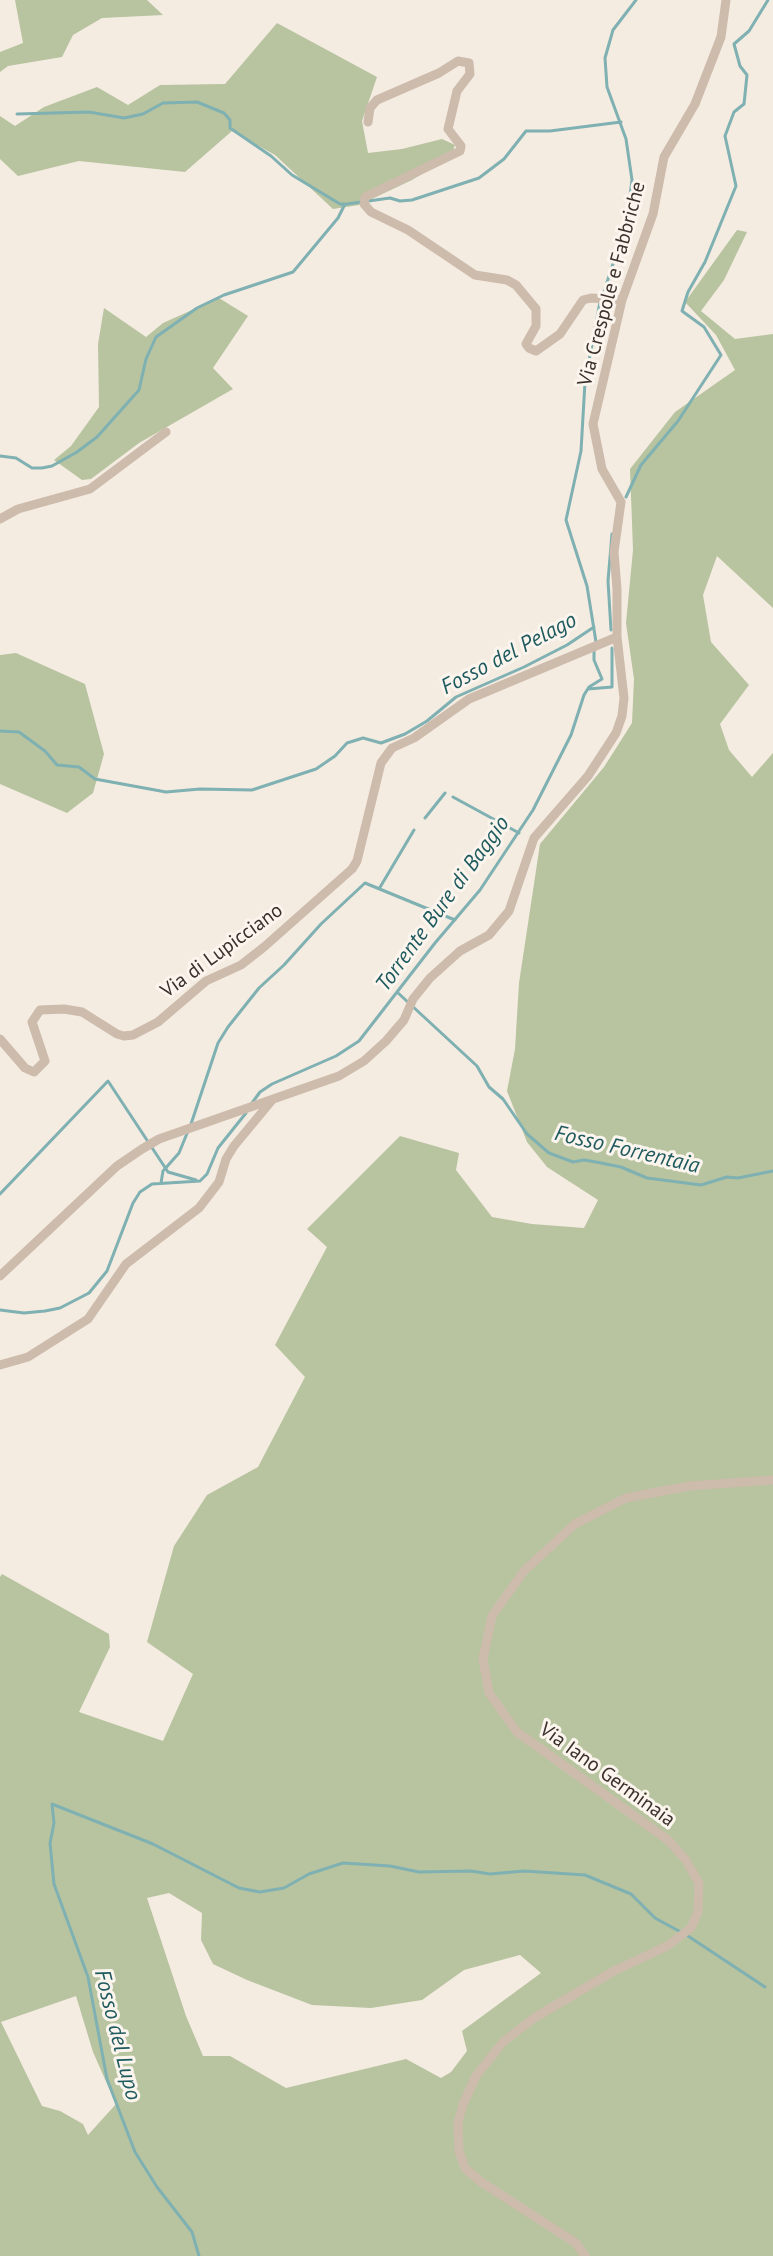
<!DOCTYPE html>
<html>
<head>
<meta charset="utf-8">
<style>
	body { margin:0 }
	canvas { display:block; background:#f4ebe1 }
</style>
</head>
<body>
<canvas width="773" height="2256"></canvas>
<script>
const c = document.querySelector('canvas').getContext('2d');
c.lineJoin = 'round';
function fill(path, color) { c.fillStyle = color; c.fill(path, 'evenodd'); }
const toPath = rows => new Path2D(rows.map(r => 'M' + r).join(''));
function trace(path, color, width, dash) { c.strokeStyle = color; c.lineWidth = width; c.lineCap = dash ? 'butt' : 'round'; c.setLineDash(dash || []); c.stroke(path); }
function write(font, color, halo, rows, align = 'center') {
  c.font = font + ' "PT Sans",sans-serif'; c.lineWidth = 6; c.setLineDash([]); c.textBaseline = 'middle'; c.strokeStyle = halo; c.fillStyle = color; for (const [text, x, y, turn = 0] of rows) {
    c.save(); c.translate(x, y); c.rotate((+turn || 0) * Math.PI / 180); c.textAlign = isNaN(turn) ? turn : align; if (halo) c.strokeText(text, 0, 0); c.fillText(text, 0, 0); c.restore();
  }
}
const green = toPath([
	[15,0,147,0,163,15,102,18,73,35,62,57,8,66,0,72,0,52,23,43],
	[277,23,377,77,362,121,368,153,402,149,442,139,455,145,451,156,412,180,359,205,333,209,275,155,232,131,185,172,79,161,18,176,0,159,0,116,15,126,44,107,97,87,128,105,160,85,225,84],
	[737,230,747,232,724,280,701,311,735,339,773,334,773,608,717,556,703,595,711,642,749,685,720,724,729,750,752,777,773,753,773,2256,0,2256,0,1577,2,1574,109,1634,110,1647,79,1712,163,1741,193,1674,147,1642,174,1546,207,1495,258,1467,305,1377,275,1345,327,1247,307,1229,400,1136,459,1153,456,1170,492,1217,532,1224,584,1228,598,1200,547,1167,527,1142,507,1091,515,1049,519,983,540,844,604,767,632,723,634,679,626,623,633,550,630,469,675,412,735,370,716,335,685,302],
	[169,1893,202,1913,201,1940,213,1964,247,1980,312,2005,371,2008,422,2000,464,1970,520,1955,541,1973,462,2031,467,2051,451,2072,441,2078,406,2059,286,2088,230,2056,203,2056,186,2016,147,1898],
	[76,1996,93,2052,116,2104,88,2135,83,2124,60,2111,42,2106,1,2022],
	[219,298,248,316,213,368,233,389,139,443,91,479,82,480,54,460,71,446,99,407,98,344,104,308,146,337,163,323],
	[16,653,85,684,104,754,93,793,67,813,0,784,0,655]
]);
const stream = toPath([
	[17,114,89,112,124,118,143,114,163,103,197,102,224,113,230,120,230,128,271,156,292,175,340,204,347,204,390,198,400,201,412,200,479,178,504,159,526,131,550,131,621,122],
	[603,295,627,220,632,180,626,139,607,87,605,58,613,30,636,0],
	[0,456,16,458,32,468,42,468,52,466,77,452,97,437,139,390,146,359,156,337,197,308,224,295,293,272,338,218,345,204],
	[626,497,641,465,678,421,721,355,704,327,682,311,688,292,705,262,736,186,725,136,734,112,744,104,747,75,740,66,734,44,749,31,768,0],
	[611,630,608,581,612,534],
	[596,642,587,586,566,520,581,451,585,382,600,302],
	[588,689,612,687,612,648],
	[0,731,19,732,45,751,57,765,79,767,95,779,166,792,200,789,252,790,316,769,335,756,347,743,363,738,381,743,405,734,427,721,456,697,524,667,567,645,594,627],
	[453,797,519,833],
	[425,818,445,793],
	[379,889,414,830],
	[397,992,477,1066,489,1087,503,1099,527,1134,549,1153,573,1162,584,1160,596,1162,621,1167,647,1178,701,1185,727,1177,738,1178,773,1171],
	[252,1103,260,1092,272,1084,336,1056,359,1041,435,943,480,890,533,810,571,735,584,695,589,687,602,679,594,660,594,649],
	[191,1124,218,1043,228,1027,259,988,284,965,321,924,365,883,455,920],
	[161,1183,163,1171,179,1153,188,1131],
	[0,1194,108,1081,168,1172,196,1180],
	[0,1310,24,1313,45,1311,60,1308,89,1293,107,1271,133,1203,140,1192,152,1184,200,1181,207,1174,218,1148,246,1113],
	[199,2256,192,2232,157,2187,135,2152,107,2079,88,1977,54,1884,50,1843,54,1823,52,1804,153,1844,239,1888,260,1892,284,1888,309,1874,343,1863,390,1866,419,1872,471,1871,490,1874,524,1871,585,1875,631,1894,655,1918,688,1936,765,1987]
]);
const minor = toPath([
	[368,122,370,108,377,100,439,73,458,61,469,63,470,74,457,91,448,129,461,146,460,151,365,197,364,204,371,212,408,230,475,275,507,280,516,285,536,309,536,326,526,344,529,348,536,351,560,334,583,300,591,298,622,300],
	[0,519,18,509,90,489,166,432],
	[0,1039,25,1068,34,1072,45,1061,32,1022,40,1010,64,1009,82,1012,117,1034,124,1036,133,1035,158,1022,206,981,241,965,264,947,352,869,357,861,381,763,392,748,414,738,469,699,617,637],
	[0,1276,117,1166,142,1149,159,1139,339,1076,364,1061,386,1041,404,1020,413,999,430,978,460,951,489,935,509,911,534,838,588,776,616,733,622,716,624,698,617,637,617,589,614,552,621,502,602,469,593,424,622,300,653,214,664,157,695,104,721,37,726,0],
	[0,1365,28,1357,88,1319,126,1264,199,1208,219,1182,226,1159,234,1146,273,1099],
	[585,2256,576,2243,481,2182,465,2168,459,2151,458,2122,464,2102,476,2076,503,2042,534,2018,614,1971,667,1946,691,1928,698,1912,699,1883,685,1859,668,1840,517,1732,489,1693,483,1659,492,1616,524,1571,575,1524,626,1498,689,1486,773,1480]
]);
const streetNames = [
	["Via Crespole e Fabbriche",612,284,-75],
	["Via di Lupicciano",222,951,-36],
	["Via Iano Germinaia",607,1775,36]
];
const waterNames = [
	["Fosso del Pelago",509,654,-28],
	["Torrente Bure di Baggio",443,904,-54],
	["Fosso Forrentaia",627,1150,13],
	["Fosso del Lupo",117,2035,76]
];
fill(green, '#b8c4a0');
trace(stream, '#7fb0b2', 3);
trace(minor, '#cdbbac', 9);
write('20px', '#3b302b', '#fbf5ee', streetNames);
write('italic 22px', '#1f5a5e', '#fbf5ee', waterNames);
</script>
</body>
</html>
